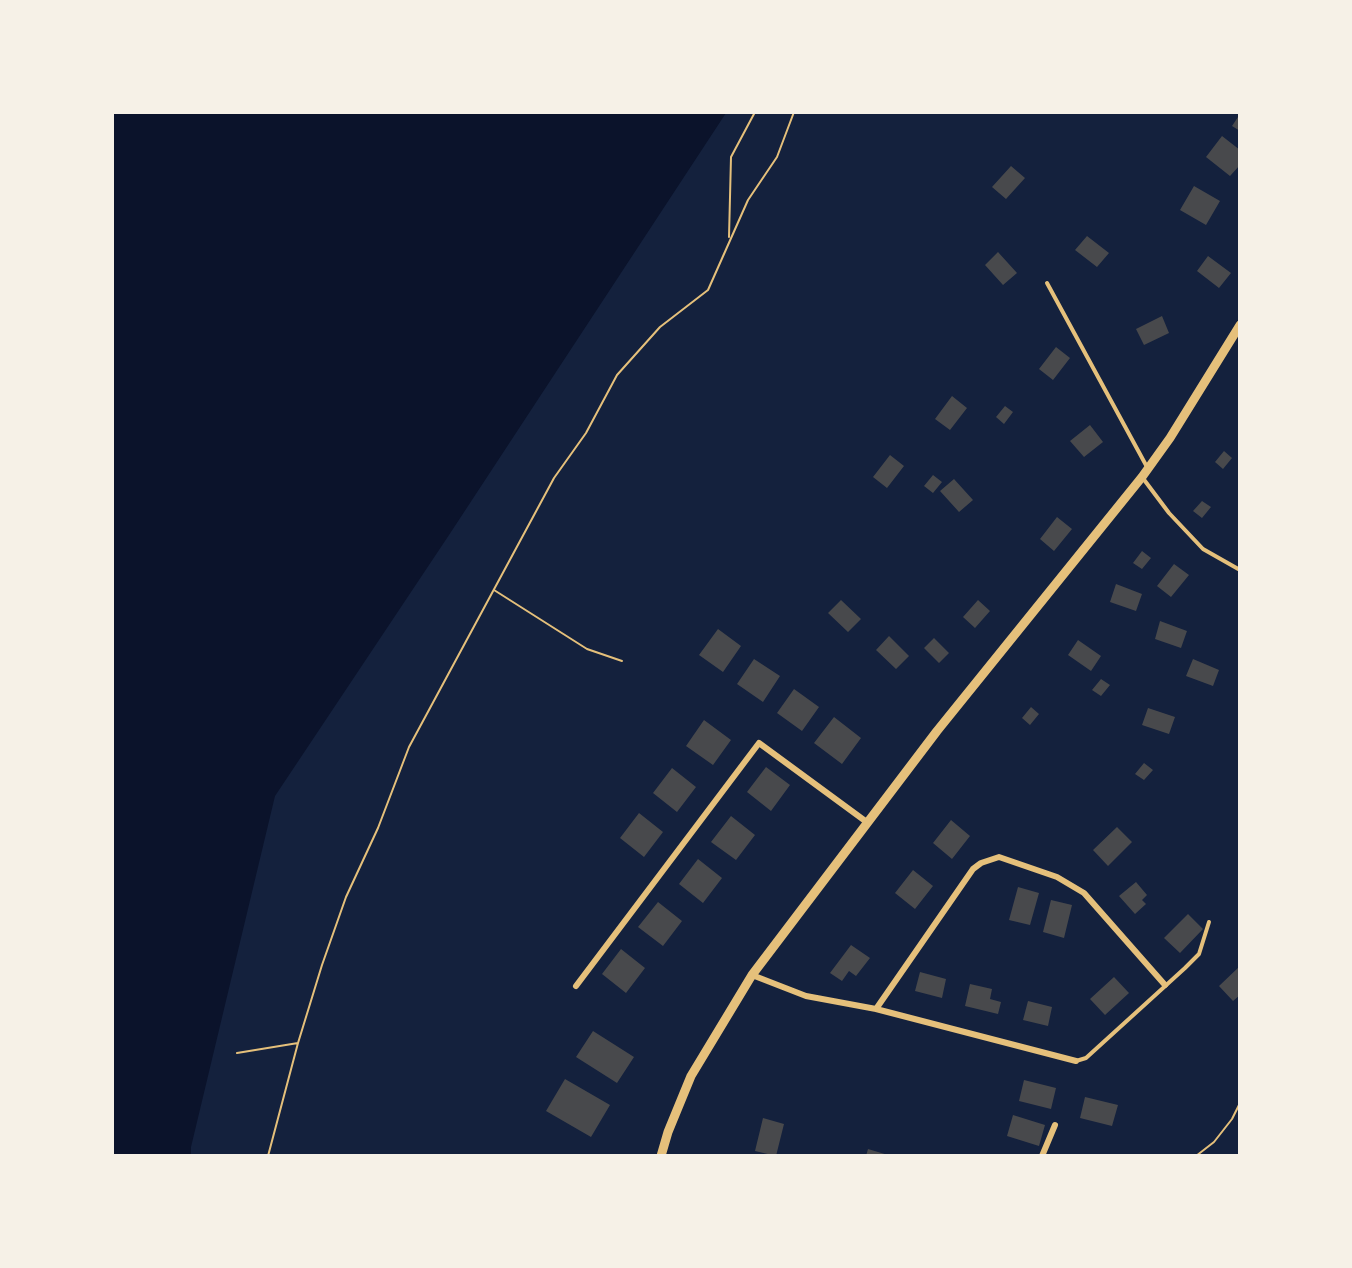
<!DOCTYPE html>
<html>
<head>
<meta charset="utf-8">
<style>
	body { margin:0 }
	#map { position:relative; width:1352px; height:1268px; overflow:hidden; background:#14213d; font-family:"Exo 2",sans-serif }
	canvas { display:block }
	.frame { position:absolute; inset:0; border:114px solid #f6f1e7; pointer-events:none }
</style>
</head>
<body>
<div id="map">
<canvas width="1352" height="1268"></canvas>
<div class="frame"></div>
</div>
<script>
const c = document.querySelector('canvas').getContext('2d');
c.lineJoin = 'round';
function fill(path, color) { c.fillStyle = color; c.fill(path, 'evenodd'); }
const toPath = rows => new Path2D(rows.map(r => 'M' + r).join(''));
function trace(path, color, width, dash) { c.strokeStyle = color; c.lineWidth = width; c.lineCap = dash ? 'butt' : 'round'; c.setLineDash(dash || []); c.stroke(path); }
const water = toPath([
	[113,112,726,113,449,535,275,796,191,1147,191,1155,113,1155]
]);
const building = toPath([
	[1240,114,1240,131,1232,126],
	[1222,136,1240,150,1240,165,1230,176,1206,157],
	[1011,166,1025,178,1006,199,992,187],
	[1194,186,1220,201,1206,225,1180,210],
	[1087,236,1109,253,1097,267,1075,250],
	[998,252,1017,273,1003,285,985,265],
	[1208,256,1231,273,1219,288,1197,271],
	[1162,316,1169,333,1144,345,1136,329],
	[1056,347,1070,358,1053,380,1039,369],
	[952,396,967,408,950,430,935,419],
	[1005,406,1013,412,1004,424,996,417],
	[1090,425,1103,442,1084,457,1070,441],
	[1224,451,1232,458,1223,469,1215,462],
	[890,455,904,466,887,488,873,477],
	[933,475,942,482,933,493,924,486],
	[954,479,973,500,959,512,940,491],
	[1202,501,1211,507,1202,518,1193,511],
	[1057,517,1072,529,1054,551,1040,539],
	[1142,551,1151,558,1142,569,1133,563],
	[1174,564,1189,575,1171,597,1157,586],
	[1116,584,1142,594,1136,611,1110,602],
	[841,600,861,619,848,632,828,613],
	[978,600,990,611,975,628,963,617],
	[1160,621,1187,631,1181,648,1155,639],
	[718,629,741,646,723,672,699,655],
	[889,636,909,656,896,669,876,650],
	[934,638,949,653,939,663,924,648],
	[1078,640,1101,656,1091,671,1068,655],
	[754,659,780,676,763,702,737,684],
	[1193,659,1219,670,1213,686,1186,676],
	[1101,679,1110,685,1101,696,1092,690],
	[794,689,819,707,802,731,777,713],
	[1031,707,1039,714,1030,725,1022,718],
	[1148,708,1175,717,1169,734,1142,725],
	[834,717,861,738,842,764,814,743],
	[704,720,731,740,713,765,686,746],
	[1144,763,1153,770,1144,780,1135,774],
	[766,767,790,785,771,811,747,792],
	[672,768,696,787,677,812,653,793],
	[639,813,663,832,644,857,620,838],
	[731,816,755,835,736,860,711,842],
	[951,820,970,836,952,859,933,843],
	[1117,827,1132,842,1108,866,1093,850],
	[698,859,722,878,703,903,679,884],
	[913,870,933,886,915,909,895,893],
	[1136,882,1147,895,1142,900,1146,904,1135,914,1119,896],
	[1018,887,1039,893,1030,925,1009,920],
	[1051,900,1072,905,1064,938,1043,932],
	[658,902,682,921,663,946,638,927],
	[1188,914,1203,929,1180,953,1164,938],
	[851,945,870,958,856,976,849,971,842,981,830,973],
	[621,949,645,968,626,993,602,974],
	[1240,966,1240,995,1233,1001,1219,986],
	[920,972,946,979,942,998,915,991],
	[1114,977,1129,993,1105,1015,1090,999],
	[970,984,992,989,990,999,1001,1002,998,1014,965,1006],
	[1028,1001,1052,1007,1048,1026,1023,1020],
	[593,1031,634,1057,617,1083,576,1057],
	[565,1079,610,1105,591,1137,546,1111],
	[1024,1080,1056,1088,1051,1109,1019,1101],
	[1085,1097,1118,1105,1112,1126,1080,1118],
	[1013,1115,1045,1125,1039,1146,1007,1136],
	[763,1118,784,1124,776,1156,755,1151],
	[868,1149,888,1155,888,1156,866,1156]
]);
const path = toPath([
	[729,237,731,157,755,112],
	[494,590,587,649,622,661],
	[237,1053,298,1043,322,965,346,897,378,828,409,747,554,478,586,433,617,375,660,327,708,290,748,200,777,157,794,112],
	[268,1156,298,1043],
	[1196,1156,1214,1142,1232,1119,1240,1103]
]);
const service = toPath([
	[1047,283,1147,467],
	[1142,477,1169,513,1203,549,1240,570],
	[1076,1061,1086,1058,1185,968,1199,954,1209,922]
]);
const minor = toPath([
	[752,975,806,996,876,1009,1076,1061],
	[576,986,759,743,868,823],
	[876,1009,973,869,981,863,999,857,1057,877,1084,893,1165,985],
	[1042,1156,1055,1125]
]);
const tertiary = toPath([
	[661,1156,668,1132,691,1076,752,975,937,731,1142,477,1170,438,1240,325]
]);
fill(water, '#0b132b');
fill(building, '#48494c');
trace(path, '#e5c07b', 2);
trace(service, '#e5c07b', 4);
trace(minor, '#e5c07b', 6);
trace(tertiary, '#e5c07b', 9);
</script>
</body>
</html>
